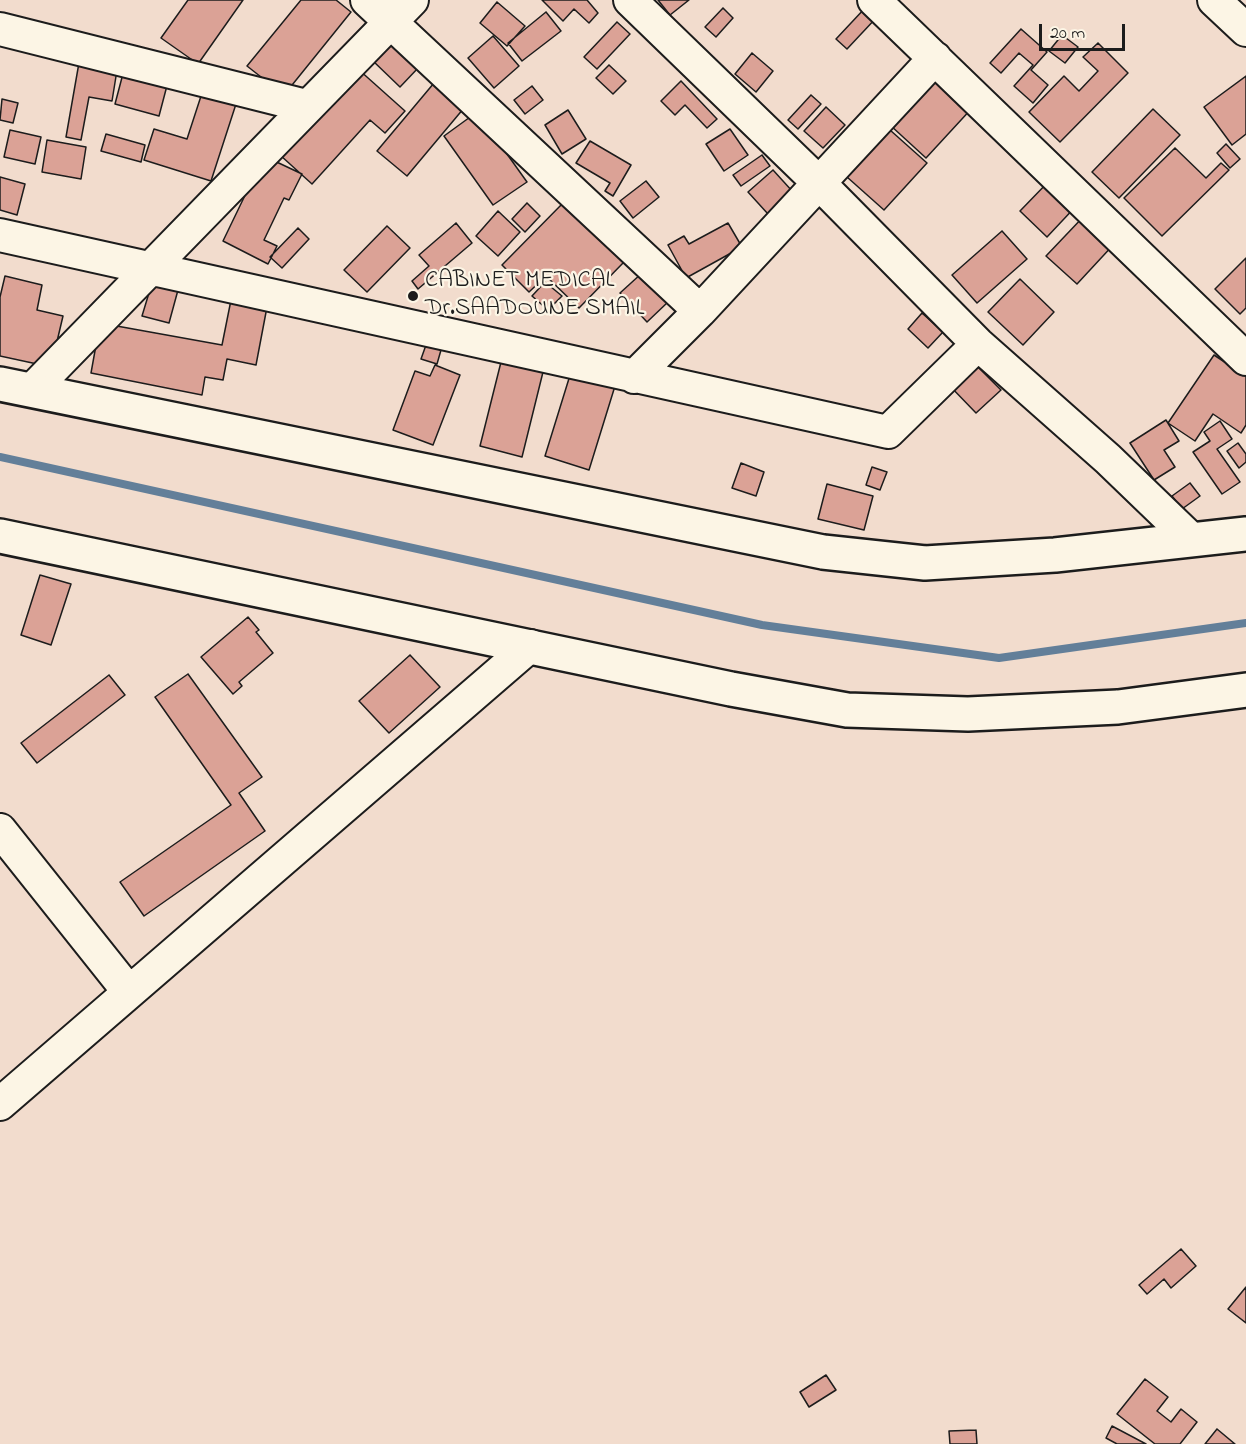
<!DOCTYPE html>
<html>
<head>
<meta charset="utf-8">
<style>
	body { margin:0 }
	#map { position:relative; width:1246px; height:1444px; overflow:hidden; background:#f2dccd; font-family:"Indie Flower",sans-serif }
	canvas { display:block }
	.scale { position:absolute; left:1039px; top:24px; width:86px; height:27px; box-sizing:border-box; border:3px solid #1c1c1c; border-top:0; padding-left:8px; font-size:18px; line-height:21px; white-space:nowrap; color:#1c1c1c; -webkit-text-stroke:4px #fcf5e5; paint-order:stroke }
</style>
</head>
<body>
<div id="map">
<canvas width="1246" height="1444"></canvas>
<div class="scale">20 m</div>
</div>
<script>
const c = document.querySelector('canvas').getContext('2d');
c.lineJoin = 'round';
const toPath = rows => new Path2D(rows.map(r => 'M' + r).join(''));
function trace(path, color, width, dash) { c.strokeStyle = color; c.lineWidth = width; c.lineCap = dash ? 'butt' : 'round'; c.setLineDash(dash || []); c.stroke(path); }
function fill(path, color) { c.fillStyle = color; c.fill(path, 'evenodd'); }
function write(font, color, halo, rows, align = 'center') {
  c.font = font + ' "Indie Flower",sans-serif'; c.lineWidth = 4.5; c.setLineDash([]); c.textBaseline = 'middle'; c.strokeStyle = halo; c.fillStyle = color; for (const [text, x, y, turn = 0] of rows) {
    c.save(); c.translate(x, y); c.rotate((+turn || 0) * Math.PI / 180); c.textAlign = isNaN(turn) ? turn : align; if (halo) c.strokeText(text, 0, 0); c.fillText(text, 0, 0); c.restore();
  }
}
const stream = toPath([
	[0,457,762,625,999,658,1246,623]
]);
const building = toPath([
	[188,0,243,0,198,64,161,38,188,0],
	[301,0,336,0,351,12,284,95,247,66,301,0],
	[542,0,587,0,598,13,589,23,574,9,563,21,542,0],
	[658,0,689,0,670,15,658,0],
	[497,2,525,26,507,46,480,23,497,2],
	[866,7,877,17,847,49,836,39,866,7],
	[723,8,733,18,716,37,705,27,723,8],
	[546,12,561,31,522,61,508,43,546,12],
	[617,22,630,34,597,69,584,57,617,22],
	[1021,29,1047,52,1031,70,1048,85,1033,103,1014,86,1033,65,1019,53,1001,73,990,63,1021,29],
	[1062,35,1078,47,1065,63,1049,51,1062,35],
	[493,36,519,66,494,88,468,58,493,36],
	[390,41,419,67,400,87,372,60,390,41],
	[1098,43,1128,73,1060,142,1029,112,1064,76,1079,91,1098,71,1083,57,1098,43],
	[752,53,773,71,756,92,735,74,752,53],
	[80,57,118,64,112,101,89,97,81,140,66,137,80,57],
	[609,65,626,81,613,94,596,78,609,65],
	[125,66,169,78,159,116,115,104,125,66],
	[358,69,405,111,385,133,370,120,312,184,280,155,358,69],
	[937,74,973,107,926,158,890,125,937,74],
	[1246,76,1246,134,1232,145,1204,107,1246,76],
	[681,81,717,119,707,128,685,105,675,115,661,101,681,81],
	[434,83,464,108,407,176,377,151,434,83],
	[532,86,543,100,525,114,514,100,532,86],
	[202,93,236,104,211,181,144,160,154,129,187,139,202,93],
	[811,95,821,104,798,129,788,120,811,95],
	[2,99,18,103,13,123,0,120,2,99],
	[826,107,845,125,823,148,804,131,826,107],
	[1153,109,1180,135,1119,198,1092,172,1153,109],
	[568,110,586,139,562,154,545,125,568,110],
	[477,112,527,182,493,205,444,136,477,112],
	[730,129,748,155,724,171,706,144,730,129],
	[10,130,41,137,35,164,4,157,10,130],
	[890,130,927,163,884,210,847,177,890,130],
	[106,134,145,145,141,162,101,151,106,134],
	[47,140,86,147,81,179,42,172,47,140],
	[590,141,631,165,613,196,605,191,610,183,576,163,590,141],
	[1226,144,1240,159,1230,168,1217,153,1226,144],
	[1175,148,1206,178,1221,163,1229,170,1162,236,1124,198,1175,148],
	[762,155,770,166,741,186,733,175,762,155],
	[264,156,302,174,289,200,284,198,264,240,277,246,268,264,223,241,264,156],
	[773,170,793,192,768,214,748,192,773,170],
	[0,177,25,184,17,215,0,210,0,177],
	[1051,179,1078,204,1047,237,1020,211,1051,179],
	[646,181,659,197,633,218,620,201,646,181],
	[564,202,624,262,579,308,546,276,529,292,502,265,564,202],
	[527,203,540,216,525,232,512,219,527,203],
	[498,211,520,232,498,256,476,236,498,211],
	[1085,215,1115,243,1077,284,1046,256,1085,215],
	[456,223,472,243,418,289,412,281,429,266,419,255,456,223],
	[728,223,742,247,686,278,668,245,684,236,689,244,728,223],
	[387,226,410,248,367,292,344,270,387,226],
	[298,228,309,239,282,268,270,257,298,228],
	[1002,231,1027,259,977,303,952,275,1002,231],
	[1246,258,1246,308,1240,314,1215,289,1246,258],
	[642,273,668,302,647,322,620,293,642,273],
	[5,276,42,285,37,310,63,316,51,367,0,356,0,297,5,276],
	[1020,279,1054,312,1023,345,988,312,1020,279],
	[545,282,562,296,548,310,532,296,545,282],
	[152,283,178,290,169,323,142,316,152,283],
	[231,300,267,307,256,365,227,359,223,380,205,377,202,395,91,373,100,323,222,345,231,300],
	[922,313,943,332,928,348,908,329,922,313],
	[426,345,441,350,437,364,421,359,426,345],
	[1214,355,1246,376,1246,425,1241,433,1213,414,1195,441,1168,423,1214,355],
	[972,361,1001,390,976,413,948,384,972,361],
	[501,362,543,372,522,457,480,446,501,362],
	[435,365,460,375,433,445,393,430,415,371,430,376,435,365],
	[571,372,615,386,589,470,545,456,571,372],
	[1166,420,1179,441,1164,450,1175,467,1154,480,1130,443,1166,420],
	[1220,421,1232,439,1217,449,1240,482,1222,494,1193,452,1210,441,1204,432,1220,421],
	[1238,443,1246,454,1246,462,1239,468,1227,451,1238,443],
	[741,463,764,472,756,496,732,488,741,463],
	[872,467,887,472,880,490,866,485,872,467],
	[1190,483,1200,496,1182,509,1172,496,1190,483],
	[827,484,873,496,864,530,818,519,827,484],
	[40,575,71,584,51,645,21,635,40,575],
	[248,617,259,630,256,632,273,653,239,682,242,686,233,694,201,657,248,617],
	[410,655,440,687,389,733,359,701,410,655],
	[188,674,262,777,239,793,265,831,144,916,120,882,231,805,155,697,188,674],
	[109,675,125,695,37,763,21,743,109,675],
	[1181,1249,1196,1266,1171,1288,1164,1279,1147,1294,1139,1285,1181,1249],
	[1246,1287,1246,1323,1228,1309,1246,1287],
	[826,1375,836,1390,809,1407,800,1392,826,1375],
	[1145,1379,1168,1397,1157,1411,1171,1422,1181,1409,1197,1422,1180,1444,1155,1444,1117,1414,1145,1379],
	[1112,1426,1146,1444,1117,1444,1106,1438,1112,1426],
	[1217,1429,1235,1444,1205,1444,1217,1429],
	[976,1430,977,1444,950,1444,949,1431,976,1430]
]);
const minor = toPath([
	[367,0,700,311,634,377],
	[630,0,820,184,978,344,1108,459,1192,540],
	[874,0,1246,359],
	[1214,0,1246,30],
	[0,29,306,106],
	[0,235,888,432,978,344],
	[700,311,935,58],
	[32,390,412,0],
	[0,830,129,992],
	[0,1104,530,646]
]);
const tertiary = toPath([
	[0,384,823,552,925,563,1055,555,1246,534],
	[0,536,731,689,847,710,968,714,1118,707,1246,690]
]);
const markers = [
	[413,296,6,"#1c1c1c"]
];
const poiNames = [
	["CABINET MEDICAL",425,282],
	["Dr.SAADOUNE SMAIL",425,310]
];
trace(stream, '#637f99', 8);
fill(building, '#dba296');
trace(building, '#1c1c1c', 1.5);
trace(minor, '#1c1c1c', 36);
trace(tertiary, '#1c1c1c', 38);
trace(minor, '#fcf5e5', 32);
trace(tertiary, '#fcf5e5', 33);
for (const [x, y, r, color] of markers) { const dot = new Path2D(); dot.arc(x, y, r, 0, 2 * Math.PI); c.fillStyle = color; c.fill(dot); trace(dot, '#fcf5e5', 2); }
write('24px', '#1c1c1c', '#fcf5e5', poiNames, 'left');
</script>
</body>
</html>
